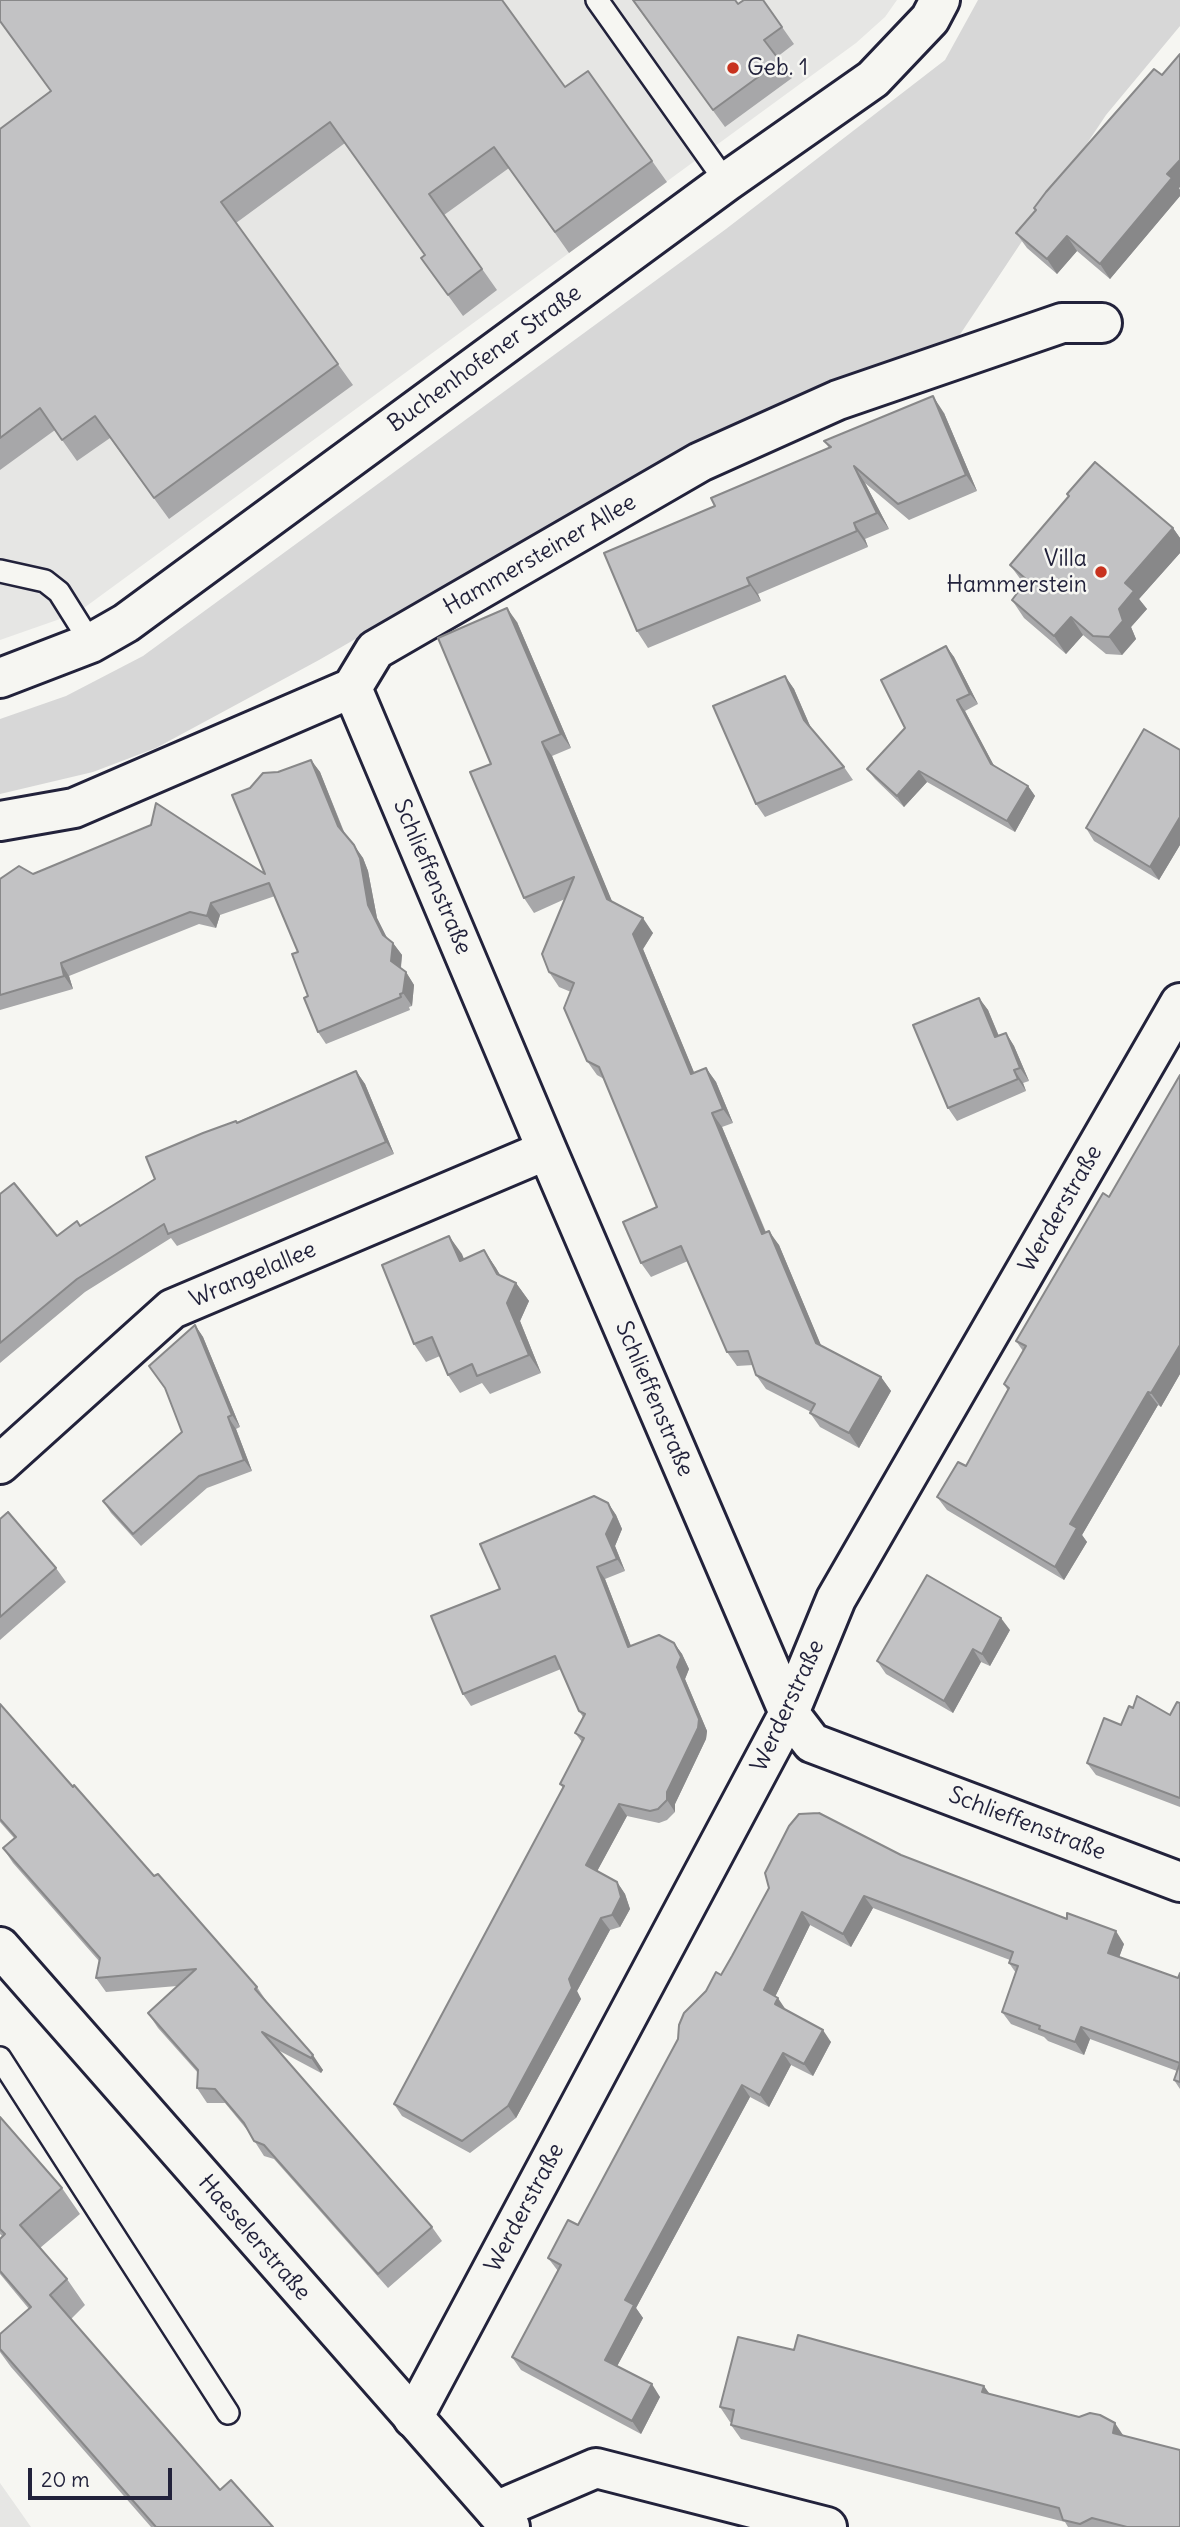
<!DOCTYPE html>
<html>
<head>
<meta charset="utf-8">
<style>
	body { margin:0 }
	#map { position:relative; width:1180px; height:2527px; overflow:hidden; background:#f6f6f2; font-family:Delius,sans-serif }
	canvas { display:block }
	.scale { position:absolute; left:28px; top:2468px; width:144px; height:32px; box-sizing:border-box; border:4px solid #22223b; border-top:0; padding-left:9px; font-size:21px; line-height:24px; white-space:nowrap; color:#22223b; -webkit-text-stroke:5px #f6f6f2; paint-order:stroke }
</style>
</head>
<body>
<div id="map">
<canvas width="1180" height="2527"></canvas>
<div class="scale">20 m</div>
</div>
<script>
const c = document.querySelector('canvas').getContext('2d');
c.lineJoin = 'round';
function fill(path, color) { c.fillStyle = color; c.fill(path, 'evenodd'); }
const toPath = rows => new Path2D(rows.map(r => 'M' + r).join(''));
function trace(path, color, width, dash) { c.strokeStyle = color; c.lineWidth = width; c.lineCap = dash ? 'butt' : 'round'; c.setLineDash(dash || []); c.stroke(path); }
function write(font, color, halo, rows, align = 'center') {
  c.font = font + ' Delius,sans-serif'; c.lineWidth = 5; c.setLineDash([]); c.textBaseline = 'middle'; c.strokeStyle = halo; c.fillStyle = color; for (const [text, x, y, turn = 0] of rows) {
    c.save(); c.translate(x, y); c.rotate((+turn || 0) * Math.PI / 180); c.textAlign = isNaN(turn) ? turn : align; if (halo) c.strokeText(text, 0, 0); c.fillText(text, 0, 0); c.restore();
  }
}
const built = toPath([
	[0,0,897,0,885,17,856,43,77,613,0,640],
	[0,2483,31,2527,0,2527]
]);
const green = toPath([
	[978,0,1180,0,1180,26,1106,115,959,336,839,379,662,462,319,660,156,748,93,772,0,794,0,719,66,696,143,656,726,229,945,60]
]);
const lane = toPath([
	[597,0,726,182],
	[0,571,45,581,59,592,91,643],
	[0,2058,228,2413]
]);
const street = toPath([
	[0,678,91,643,126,623,726,182,873,79,930,19,940,0],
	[352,688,547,1150,789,1713,812,1743,1180,1882],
	[0,821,74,808,352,688,375,650,700,462,838,400,1062,323,1102,323],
	[0,1464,172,1309,547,1150],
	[413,2418,789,1713,836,1599,1180,1003],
	[496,2511,596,2468,827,2527]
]);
const primary = toPath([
	[0,1947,510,2527]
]);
const wall = toPath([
	[632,0,738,4,763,0,794,44,777,57,792,78,725,127],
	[1180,54,1180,187,1179,188,1180,190,1180,196,1110,279,1077,251,1057,274,1027,248,1016,233,1035,211,1034,208,1162,75],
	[588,71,667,182,569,253,509,168,444,215,497,290,463,316,421,258,425,255,345,143,236,223,353,385,169,519,110,438,77,461,55,430,0,470,0,129,565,87],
	[944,413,977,491,909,520,865,483,889,529,865,539,868,547,758,594,761,601,648,648,637,631,829,448,824,441],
	[1173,528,1180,538,1180,553,1139,599,1147,609,1131,627,1136,639,1122,655,1106,654,1083,635,1066,654,1024,618,1012,600,1024,584,1010,565],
	[517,622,571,748,552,756,612,902,653,933,643,949,694,1073,706,1068,716,1082,733,1123,722,1127,766,1232,779,1245,821,1346,881,1377,891,1391,859,1448,820,1427,810,1413,811,1412,766,1389,756,1375,753,1365,737,1366,727,1352,688,1261,651,1277,641,1263,657,1207,604,1079,597,1075,587,1061,571,992,559,987,549,972,565,899,534,913,524,898,491,764],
	[946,646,954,657,978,704,965,711,994,766,1028,786,1035,796,1015,832,927,782,904,807,875,779,867,769,905,728],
	[785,676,794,689,811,728,844,767,853,780,765,817,756,804],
	[1180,750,1180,845,1159,880,1094,841,1086,828],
	[311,760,320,772,345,834,363,858,368,871,377,918,387,938,393,943,402,955,401,968,406,972,414,985,412,1006,409,1007,410,1010,326,1044,318,1032,298,952,275,896,220,915,216,928,199,924,69,976,73,989,0,1010,0,879,33,874,265,874,250,788,278,772],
	[979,998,988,1010,999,1036,1006,1033,1014,1046,1029,1081,1023,1083,1026,1091,957,1121,948,1108],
	[356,1071,365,1084,394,1154,177,1246,171,1238,85,1292,0,1363,0,1194,57,1236,80,1226,155,1179,237,1122],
	[1180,1075,1180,1374,1161,1407,1158,1405,1082,1535,1087,1542,1064,1580,947,1510,937,1497,966,1466,1008,1391,1004,1384,1023,1351,1016,1341,1109,1197],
	[449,1236,464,1259,484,1250,501,1276,516,1283,529,1301,520,1321,541,1373,490,1394,482,1383,460,1393,448,1375,440,1356,426,1362,414,1344],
	[195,1325,203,1337,240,1427,236,1429,252,1471,207,1488,141,1546,111,1513,103,1501,182,1432],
	[608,1503,616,1515,622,1529,615,1546,625,1571,605,1579,631,1646,674,1643,682,1654,689,1669,685,1679,707,1731,706,1739,675,1804,675,1812,667,1820,659,1823,627,1816,597,1871,617,1882,625,1894,630,1909,620,1927,610,1930,577,1991,581,1999,516,2118,470,2153,402,2116,394,2104,563,1788,560,1784,582,1742,575,1733,583,1717,579,1711,561,1669,471,1706,463,1694,500,1589],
	[0,1519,56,1568,66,1582,0,1640],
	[1010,1630,990,1666,981,1662,953,1713,886,1674,877,1661],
	[1180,1703,1180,1807,1096,1775,1087,1763,1121,1725,1133,1708,1170,1715],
	[0,1704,73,1787,257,1987,267,2002,323,2070,321,2073,276,2049,432,2227,442,2241,388,2288,274,2159,264,2156,248,2131,225,2103,207,2103,197,2088,198,2073,158,2028,148,2013,177,1986,106,1992,96,1978,99,1961,13,1863,3,1848,14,1838,0,1822],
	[901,1855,1124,1944,1119,1957,1178,1978,1180,1973,1180,2089,1174,2080,1177,2071,1090,2039,1084,2055,1048,2041,1044,2037,1011,2024,1002,2012,1016,1973,1009,1963,1010,1960,873,1908,851,1947,810,1925,775,1997,786,2010,831,2042,813,2076,791,2065,769,2107,750,2097,636,2308,643,2318,617,2366,660,2397,641,2434,521,2370,512,2357,558,2271,548,2258,578,2225,721,1975,732,1956,769,1888],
	[0,2117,62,2188,80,2214,40,2248,67,2279,85,2305,71,2319,220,2490,273,2527,151,2527,11,2367,0,2352,0,2334,29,2309,0,2274,0,2239,2,2236,0,2234],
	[794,2350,990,2394,1180,2527,1068,2527,1065,2522,741,2439,731,2425,731,2422,730,2422,720,2407]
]);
const shadedWall = toPath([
	[1180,160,1180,187,1179,188,1180,190,1180,196,1110,279,1100,264,1167,174],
	[1067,236,1077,251,1057,274,1047,259],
	[933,396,944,413,977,491,966,475],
	[854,466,865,483,889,529,877,513],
	[854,523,865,539,868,547,857,531],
	[1173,528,1180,538,1180,553,1139,599,1147,609,1131,627,1136,639,1122,655,1109,637,1119,609,1125,583],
	[747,578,758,594,761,601,750,585],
	[507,608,517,622,571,748,561,734],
	[1071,617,1083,635,1066,654,1054,636],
	[946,646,954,657,978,704,970,694],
	[785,676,794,689,813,733,804,720],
	[957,700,965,711,999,775,991,764],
	[542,742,552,756,617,913,607,899],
	[311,760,320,772,346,838,338,826],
	[919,771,927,782,904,807,897,796],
	[1028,786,1035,796,1015,832,1007,821],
	[1180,817,1180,845,1159,880,1150,867],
	[354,845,363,858,368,871,377,918,392,948,383,935,368,905],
	[211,903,220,915,216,928,207,916],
	[643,918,653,933,643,949,701,1089,691,1074,633,934],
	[393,943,402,955,400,974,391,961],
	[61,963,69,976,73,989,64,976],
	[406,972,414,985,412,1006,403,993],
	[979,998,988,1010,1004,1049,995,1037],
	[1006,1033,1014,1046,1029,1081,1020,1068],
	[706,1068,716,1082,733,1123,723,1109],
	[1014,1070,1023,1083,1026,1091,1018,1079],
	[356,1071,365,1084,394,1154,386,1142],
	[712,1113,722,1127,772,1248,762,1234],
	[769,1231,779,1245,826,1357,816,1343],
	[449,1236,462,1254,472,1279,460,1261],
	[484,1250,496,1268,509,1292,497,1274],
	[516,1283,529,1301,520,1321,541,1373,529,1355,507,1303],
	[195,1325,203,1337,240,1427,232,1415],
	[1180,1345,1180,1374,1161,1407,1151,1393],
	[881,1377,891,1391,859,1448,849,1433],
	[1148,1392,1158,1405,1082,1535,1087,1542,1064,1580,1055,1567,1070,1524],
	[228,1417,236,1429,252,1471,244,1460],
	[608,1503,616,1515,622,1529,615,1546,625,1571,617,1559,606,1534],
	[597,1567,605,1579,636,1659,628,1647],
	[1001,1618,1010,1630,990,1666,982,1654],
	[674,1643,682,1654,689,1669,685,1679,707,1731,706,1739,675,1804,675,1812,667,1800,667,1792,677,1667],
	[973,1649,981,1662,953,1713,944,1701],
	[619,1804,627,1816,594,1877,586,1865],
	[617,1882,625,1894,630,1909,620,1927,612,1915],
	[864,1896,873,1908,851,1947,843,1934],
	[802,1912,810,1925,772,2003,764,1990],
	[601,1918,610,1930,577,1991,581,1999,516,2118,508,2106,569,1979],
	[1116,1931,1124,1944,1116,1966,1108,1953],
	[778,1998,786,2010,775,2004],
	[1081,2027,1090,2039,1084,2055,1075,2042],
	[823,2030,831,2042,813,2076,804,2064],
	[783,2053,791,2065,769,2107,760,2095],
	[313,2055,323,2070,321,2073,311,2058],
	[742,2085,750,2097,636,2308,643,2318,614,2372,605,2360,625,2300],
	[652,2384,660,2397,641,2434,632,2421],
	[984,2386,994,2400,982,2392],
	[1115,2423,1125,2438,1113,2433]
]);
const building = toPath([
	[0,0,502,0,565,87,588,71,652,161,555,232,494,147,429,194,482,269,448,295,421,258,425,255,330,122,221,202,338,364,154,498,95,416,62,440,40,408,0,438,0,129,51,91,0,21,0,0],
	[633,0,735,0,738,4,744,0,763,0,782,27,764,40,780,61,713,110,633,0],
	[1180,54,1180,160,1167,174,1172,178,1100,264,1067,236,1047,259,1016,233,1036,210,1034,208,1046,192,1154,69,1162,75,1180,54],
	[933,396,966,475,898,504,854,466,877,513,854,523,857,531,747,578,750,585,637,631,604,553,715,506,711,498,831,447,824,441,933,396],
	[1095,462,1173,528,1125,583,1134,591,1119,609,1123,621,1109,637,1093,636,1071,617,1054,636,1012,600,1027,580,1010,565,1069,496,1067,494,1095,462],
	[507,608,561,734,542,742,607,899,643,918,633,934,691,1074,706,1068,723,1109,712,1113,762,1234,769,1231,816,1343,881,1377,849,1433,810,1413,815,1404,756,1375,748,1351,727,1352,681,1246,641,1263,623,1222,657,1207,599,1067,587,1061,564,1008,574,983,549,972,542,954,574,877,524,898,470,772,491,764,438,638,507,608],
	[946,646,970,694,957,700,991,764,1028,786,1007,821,919,771,897,796,867,769,905,728,881,680,946,646],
	[785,676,804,720,844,767,756,804,713,706,785,676],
	[1144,729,1180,750,1180,817,1150,867,1086,828,1144,729],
	[311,760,338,826,354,845,360,858,368,905,383,935,393,943,391,961,406,972,403,993,400,994,401,997,318,1032,304,998,308,996,292,954,298,952,269,883,211,903,207,916,190,912,61,963,64,976,0,995,0,879,19,866,33,874,151,825,156,803,265,874,232,795,250,788,263,773,278,772,311,760],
	[979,998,995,1037,1006,1033,1020,1068,1014,1070,1018,1079,948,1108,913,1025,979,998],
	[356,1071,386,1142,168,1234,164,1224,77,1279,0,1343,0,1194,14,1183,57,1236,77,1221,80,1226,155,1179,146,1157,203,1133,236,1121,237,1123,356,1071],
	[1180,1075,1180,1345,1151,1393,1148,1392,1070,1524,1077,1528,1055,1567,937,1497,958,1462,966,1466,1009,1388,1004,1384,1026,1346,1016,1341,1103,1193,1109,1197,1180,1075],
	[449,1236,460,1261,484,1250,497,1274,516,1283,507,1303,529,1355,477,1376,472,1364,448,1375,432,1337,414,1344,382,1265,449,1236],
	[195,1325,232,1415,228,1417,244,1460,199,1476,133,1534,103,1501,182,1432,165,1388,149,1366,195,1325],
	[594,1496,608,1503,614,1517,606,1534,617,1559,597,1567,628,1647,659,1635,674,1643,681,1657,677,1667,699,1719,698,1728,667,1792,667,1800,658,1809,650,1811,619,1804,586,1865,617,1882,621,1897,612,1915,601,1918,569,1979,572,1988,508,2106,462,2141,394,2104,564,1786,560,1784,584,1738,575,1733,585,1714,579,1711,555,1656,463,1694,431,1616,500,1589,480,1544,594,1496],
	[8,1512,56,1568,0,1617,0,1519,8,1512],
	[927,1575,1001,1618,982,1654,973,1649,944,1701,877,1661,927,1575],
	[1137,1696,1170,1715,1177,1702,1180,1703,1180,1798,1087,1763,1104,1718,1121,1725,1129,1706,1133,1708,1137,1696],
	[0,1704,73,1787,74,1785,154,1876,158,1874,257,1987,255,1989,313,2055,311,2058,262,2032,432,2227,378,2274,264,2145,254,2141,244,2123,215,2089,197,2088,198,2070,148,2013,196,1969,96,1978,100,1958,3,1848,16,1837,0,1819,0,1704],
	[819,1813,901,1855,1067,1919,1067,1913,1116,1931,1108,1953,1178,1978,1180,1973,1180,2082,1174,2080,1180,2063,1081,2027,1075,2042,1039,2029,1040,2026,1002,2012,1018,1966,1009,1963,1013,1952,864,1896,843,1934,802,1912,764,1990,778,1998,775,2004,823,2030,804,2064,783,2053,760,2095,742,2085,625,2300,634,2305,605,2360,652,2384,632,2421,512,2357,561,2265,548,2258,568,2220,578,2225,678,2039,679,2025,684,2013,706,1991,716,1972,721,1975,732,1956,769,1888,765,1873,789,1826,799,1814,819,1813],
	[0,2117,62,2188,20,2225,67,2279,50,2295,220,2490,231,2480,273,2527,156,2527,0,2349,0,2334,31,2307,0,2271,0,2239,5,2234,0,2229,0,2117],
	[798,2335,984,2386,982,2392,1079,2417,1090,2413,1100,2415,1115,2423,1113,2433,1180,2450,1180,2527,1127,2527,1092,2518,1080,2524,1063,2520,1059,2508,731,2425,734,2410,720,2407,738,2337,794,2350,798,2335]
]);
const markers = [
	[733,68,7,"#c8321e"],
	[1101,572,7,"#c8321e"]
];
const poiNames = [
	["Geb. 1",747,68],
	["Villa",1087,559,"right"],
	["Hammerstein",1087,585,"right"]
];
const streetNames = [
	["Buchenhofener Straße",485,359,-36],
	["Hammersteiner Allee",540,555,-30],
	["Schlieffenstraße",432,877,67],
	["Werderstraße",1061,1209,-60],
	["Wrangelallee",253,1275,-23],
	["Schlieffenstraße",654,1399,67],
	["Werderstraße",788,1706,-65],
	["Schlieffenstraße",1027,1824,21],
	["Werderstraße",525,2208,-62],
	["Haeselerstraße",254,2238,49]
];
fill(built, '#e6e6e4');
fill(green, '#d7d7d7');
trace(lane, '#22223b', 26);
trace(street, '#22223b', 44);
trace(primary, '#22223b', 44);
trace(lane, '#f6f6f2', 21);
trace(street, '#f6f6f2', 38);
trace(primary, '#f6f6f2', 38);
fill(wall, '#a7a7a9');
fill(shadedWall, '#888889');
fill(building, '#c2c2c4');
trace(building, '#888889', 2);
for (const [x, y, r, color] of markers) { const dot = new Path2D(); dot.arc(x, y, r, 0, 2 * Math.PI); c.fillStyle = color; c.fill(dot); trace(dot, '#f6f6f2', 2.5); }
write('23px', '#22223b', '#f6f6f2', poiNames, 'left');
write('23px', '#22223b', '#f6f6f2', streetNames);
</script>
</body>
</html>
